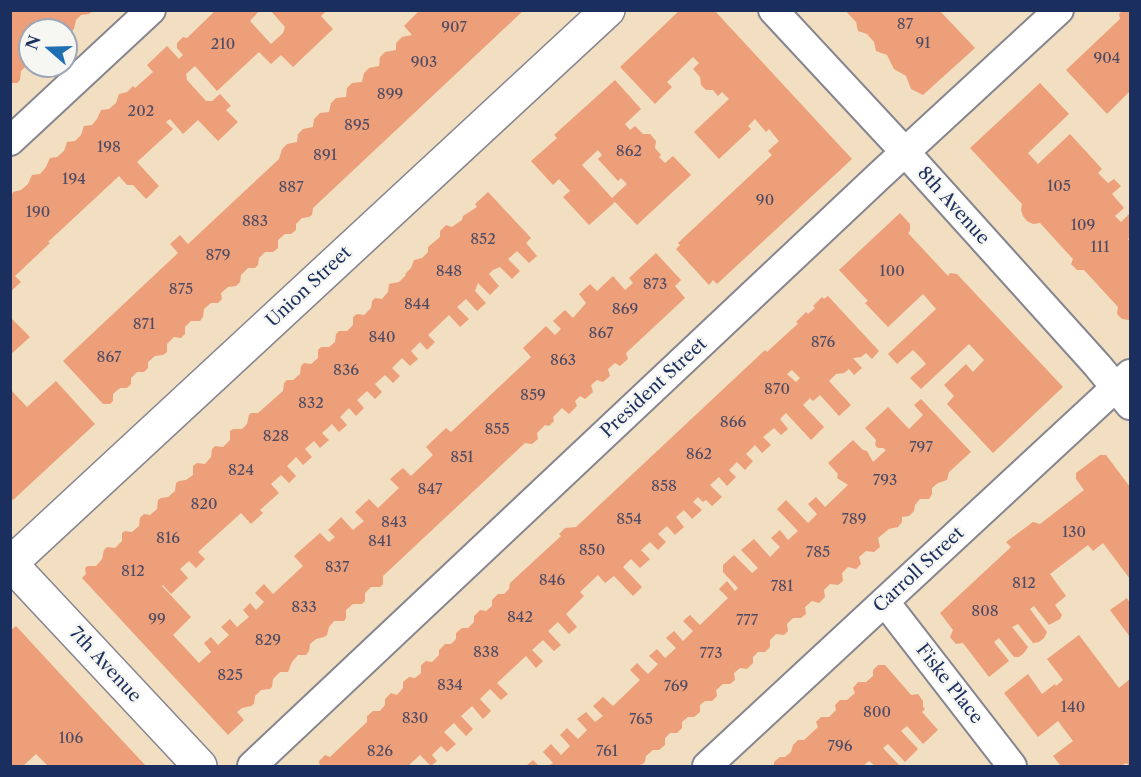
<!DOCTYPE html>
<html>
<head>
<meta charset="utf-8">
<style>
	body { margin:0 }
	#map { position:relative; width:1141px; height:777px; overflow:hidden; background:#f2dec1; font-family:"Libre Caslon Text",serif }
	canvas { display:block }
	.frame { position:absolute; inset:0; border:12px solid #1b2f5e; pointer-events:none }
	.north { position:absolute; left:18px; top:18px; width:60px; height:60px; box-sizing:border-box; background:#f6f6f2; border:2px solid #9ea6b7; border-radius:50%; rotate:290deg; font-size:16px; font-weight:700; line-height:24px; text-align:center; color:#1b2f5e }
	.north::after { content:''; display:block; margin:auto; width:21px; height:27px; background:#1f6fb2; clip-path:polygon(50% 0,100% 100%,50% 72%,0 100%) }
</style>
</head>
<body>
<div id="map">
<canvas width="1141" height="777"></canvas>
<div class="frame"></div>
<div class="north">N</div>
</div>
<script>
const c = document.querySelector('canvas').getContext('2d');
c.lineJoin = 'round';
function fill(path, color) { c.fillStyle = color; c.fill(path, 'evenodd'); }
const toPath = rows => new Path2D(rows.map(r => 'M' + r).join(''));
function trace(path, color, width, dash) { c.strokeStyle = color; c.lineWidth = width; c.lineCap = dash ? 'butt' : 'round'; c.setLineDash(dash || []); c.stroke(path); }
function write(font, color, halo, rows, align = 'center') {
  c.font = font + ' "Libre Caslon Text",serif'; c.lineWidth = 5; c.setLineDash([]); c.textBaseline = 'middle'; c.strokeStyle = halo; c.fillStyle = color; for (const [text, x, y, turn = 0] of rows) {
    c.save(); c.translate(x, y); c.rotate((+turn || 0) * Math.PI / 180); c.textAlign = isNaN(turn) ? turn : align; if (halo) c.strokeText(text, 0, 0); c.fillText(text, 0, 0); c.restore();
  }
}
const building = toPath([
	[10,10,94,10,89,14,81,15,76,20,74,29,71,32,30,30,30,66,26,66,21,71,20,80,17,83,10,83],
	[216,10,260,10,250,21,271,44,283,33,285,27,270,10,327,10,321,16,333,29,293,67,281,55,271,64,259,52,217,91,195,66,186,74,187,80,206,101,212,101,220,94,231,106,226,110,238,122,218,141,198,120,183,134,170,119,166,122,173,129,137,162,159,186,146,199,133,185,127,185,119,176,48,242,50,243,15,276,21,282,10,292,10,200,13,192,21,190,28,184,32,175,40,174,46,167,50,158,57,157,64,151,67,142,75,141,81,135,84,126,92,125,97,119,101,110,109,109,116,103,119,94,127,92,133,86,135,88,153,72,147,65,167,46,179,59,183,55,177,48,177,43,183,37,187,38],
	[420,10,524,10,313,208,312,215,309,217,302,218,296,224,296,230,291,234,285,234,278,240,278,248,273,252,265,252,259,258,258,265,255,268,248,268,241,275,240,282,236,286,228,287,221,293,222,299,218,303,211,303,204,309,203,317,200,321,191,321,185,327,185,334,181,338,174,337,167,344,167,352,163,355,155,356,148,362,148,368,144,372,137,372,131,378,131,384,127,388,120,388,113,394,113,401,110,404,103,404,63,361,178,253,170,244,180,235,188,244,279,159,282,149,287,144,297,142,298,134,303,129,313,127,314,119,320,113,329,112,331,103,336,98,346,97,347,88,352,83,362,82,364,73,369,68,379,66,380,57,385,52,396,50,396,43,402,37,412,35,404,26],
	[680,10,714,10,852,159,717,284,713,280,709,285,676,249,680,245,678,243,772,155,768,151,779,141,769,129,766,132,755,119,748,126,751,129,719,159,694,132,729,99,722,92,718,96,713,90,706,90,701,85,700,77,693,69,699,63,693,57,667,82,672,87,655,104,620,67],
	[845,10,939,10,975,48,923,95,911,89,906,76,894,69,887,55,876,51,874,42,867,34,858,31,856,22],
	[1123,10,1130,10,1130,91,1107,114,1066,70,1120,19,1119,14],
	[615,80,641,109,625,124,630,130,635,126,643,134,650,134,656,141,655,148,661,155,659,157,665,163,673,156,691,175,637,225,615,202,589,225,563,197,570,191,559,179,553,185,531,161,557,138,554,135],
	[598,150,602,155,598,159,618,181,621,178,627,184,612,198,582,165],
	[1040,83,1069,114,1028,153,1038,164,1070,134,1102,169,1098,173,1108,183,1114,179,1121,186,1112,194,1124,208,1115,216,1121,222,1130,213,1130,236,1128,239,1130,242,1130,319,1129,320,1122,319,1117,314,1118,307,1084,270,1077,270,1071,264,1073,259,1040,223,1033,224,1027,221,1023,216,1021,210,1022,204,970,148],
	[488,192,531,238,526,243,537,256,529,263,517,251,508,259,520,271,512,279,500,267,493,270,489,274,499,286,490,295,478,283,475,291,486,303,477,311,466,299,457,307,469,319,460,327,449,315,428,335,435,342,427,350,420,342,411,351,418,359,410,366,402,358,392,368,400,376,393,383,385,375,375,384,382,392,375,399,367,391,357,400,364,408,356,416,349,408,340,417,347,425,339,432,332,424,322,433,329,440,320,448,314,441,305,449,312,457,303,465,296,457,287,466,296,476,289,483,281,475,271,484,279,493,260,510,263,513,251,524,241,513,198,552,205,559,196,568,189,561,180,569,188,578,171,594,163,585,162,586,191,617,173,635,199,663,211,652,204,643,211,637,218,645,229,635,221,627,230,619,237,627,249,617,243,610,250,603,256,610,264,602,255,593,264,584,273,594,303,566,294,556,320,533,329,542,335,537,328,530,341,517,353,530,364,521,355,512,369,499,378,508,399,488,390,479,398,472,403,468,411,476,433,455,426,447,446,428,451,432,531,357,523,348,546,326,555,335,561,329,553,321,565,310,573,318,586,303,579,294,590,284,597,291,613,276,625,290,633,283,629,278,656,253,681,280,675,286,685,298,626,353,628,359,620,366,615,363,608,369,610,376,603,382,597,380,591,385,593,392,585,399,580,396,575,401,577,406,569,414,562,408,553,417,554,421,549,426,545,425,537,433,538,439,532,444,525,443,383,576,383,584,380,587,371,587,365,593,365,601,362,604,353,604,346,610,346,618,344,621,334,621,329,627,327,635,324,637,316,639,310,644,309,651,306,655,298,655,292,662,288,672,280,672,273,679,272,687,270,689,261,690,255,696,254,704,251,706,242,708,237,712,244,720,228,735,82,578,86,574,85,568,88,566,96,566,102,559,104,550,107,547,115,548,122,541,122,533,125,531,132,532,139,526,140,518,144,514,150,515,157,509,158,500,161,498,168,497,175,491,176,483,179,481,186,480,193,475,193,466,197,463,205,464,211,457,212,449,215,446,223,447,230,440,230,431,233,429,242,429,247,424,249,415,251,413,258,413,283,391,284,383,287,380,293,380,300,374,301,366,304,363,311,364,318,358,318,350,321,347,329,347,335,342,336,334,339,331,347,331,353,325,353,317,357,314,364,315,371,308,372,301,375,298,382,299,388,292,389,284,399,282,406,275,405,274,411,268,414,260,422,258,428,252,428,247,440,237,440,231,446,225,452,227,462,220,463,216,477,207,475,204],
	[900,213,910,224,910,231,908,233,948,276,950,273,957,274,1063,387,993,453,947,404,954,396,944,385,966,364,973,372,984,360,969,344,921,389,910,378,926,364,921,358,913,350,897,364,888,354,936,309,923,294,888,327,865,303,868,301,839,270],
	[828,296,879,351,872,359,866,353,861,357,853,358,862,368,854,375,849,369,844,373,836,374,829,381,851,405,839,416,820,395,813,401,810,398,803,405,824,427,811,440,786,413,780,419,788,429,781,435,774,428,763,437,771,445,762,453,755,445,746,454,753,461,745,470,737,462,729,470,736,477,727,486,719,477,710,485,722,497,712,506,706,500,703,502,698,497,693,502,702,510,692,519,684,510,676,517,684,527,675,535,667,526,658,534,666,542,658,550,650,542,641,550,650,559,640,568,631,559,623,567,642,587,633,596,614,576,605,583,598,575,580,592,584,596,566,614,577,627,569,634,558,622,548,631,561,645,554,651,543,640,532,650,543,661,536,668,526,656,497,683,508,694,501,700,490,689,480,699,491,711,483,719,472,706,461,716,473,729,466,736,454,723,444,732,456,744,447,752,441,746,432,755,437,761,431,766,420,755,408,766,320,766,319,761,325,755,330,757,351,737,367,722,367,716,373,711,380,711,385,705,385,699,391,693,397,695,403,688,403,682,409,677,415,678,421,673,421,665,426,661,432,662,439,655,439,650,445,644,451,644,456,639,456,633,462,628,468,628,474,622,474,616,480,610,486,611,492,606,492,600,498,594,504,594,509,589,510,583,561,536,559,534,565,528,576,527,765,350,767,352,793,328,798,324,796,322,806,312,808,314,815,308,813,306,822,297,824,299],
	[792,370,800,378,796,382,787,374],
	[10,317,30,337,10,355],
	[56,381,95,424,13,500,10,498,10,389,27,407],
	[921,399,971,452,949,472,947,480,938,483,932,488,932,494,929,499,920,499,915,505,914,511,909,516,902,517,902,522,898,527,889,529,878,538,880,547,874,552,866,551,859,557,861,564,856,569,848,567,842,573,843,581,838,585,830,584,824,590,825,597,819,603,812,601,805,607,806,614,801,618,793,618,787,624,788,631,784,635,776,634,770,640,770,647,765,652,758,652,753,657,753,663,747,669,740,668,734,673,735,680,730,684,723,684,716,690,717,696,712,701,705,701,700,705,700,712,694,717,688,717,682,722,682,728,677,733,670,733,665,738,665,745,659,750,653,750,646,756,645,761,643,764,635,766,548,766,553,763,543,752,551,744,561,755,570,746,560,735,567,728,578,739,587,730,577,719,586,712,595,722,603,716,593,706,603,697,613,706,640,680,630,670,637,663,648,674,658,664,649,656,657,649,665,658,676,648,666,638,674,631,683,641,693,631,683,621,690,615,700,625,728,598,719,589,727,581,735,591,738,588,723,572,723,565,734,555,752,573,758,568,741,550,754,539,770,557,780,547,771,538,780,530,788,540,798,531,777,509,786,500,808,523,817,514,808,504,816,497,825,507,848,485,837,478,838,474,828,463,853,440,863,450,867,451,873,462,886,450,883,448,878,448,875,445,876,440,865,428,888,407,909,429,923,415,914,405],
	[1100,455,1106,455,1130,487,1130,579,1103,543,1093,551,1088,545,1050,574,1066,596,1055,605,1062,615,1060,619,1049,625,1034,606,1030,609,1047,632,1044,638,1039,642,1033,643,1018,624,1012,627,1028,647,1024,653,1019,657,1014,657,999,638,994,642,1009,661,989,677,963,643,956,644,950,637,953,630,940,613,1011,547,1006,542,1033,522,1040,524,1084,490,1076,479,1076,473],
	[1127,598,1130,603,1130,637,1110,610],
	[16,626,89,705,146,766,48,766,36,754,23,766,10,766,10,631],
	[1079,635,1119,688,1130,679,1130,766,1126,763,1121,766,1061,766,1053,756,1073,741,1058,721,1038,737,1004,693,1028,674,1042,694,1055,684,1056,686,1063,680,1047,659],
	[878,665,885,665,911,695,918,694,923,701,923,707,925,709,922,712,938,730,923,744,907,726,901,731,918,749,905,762,888,744,883,748,900,766,875,766,869,761,863,766,774,766,774,762,780,757,785,757,791,752,793,745,798,740,804,740,818,727,816,722,821,717,829,717,836,710,835,705,840,700,847,700,855,693,853,688,858,682,866,682,873,676,873,670],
	[533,760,539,766,526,766]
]);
const minor = toPath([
	[773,10,905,152,1097,365,1130,405],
	[10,141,151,10],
	[885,602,1012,766],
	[252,766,879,176,1059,10],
	[707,766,1130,374]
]);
const tertiary = toPath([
	[10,563,200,766]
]);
const secondary = toPath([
	[10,564,608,10]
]);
const numberNames = [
	["87",905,25],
	["907",454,28],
	["91",923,44],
	["210",223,45],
	["904",1107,59],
	["903",424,63],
	["899",390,95],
	["202",141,112],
	["895",357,126],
	["198",109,148],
	["862",629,152],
	["891",325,156],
	["194",74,180],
	["105",1059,187],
	["887",291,188],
	["90",765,201],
	["190",38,213],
	["883",255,222],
	["109",1083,226],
	["852",483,240],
	["111",1100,248],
	["879",218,256],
	["848",449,272],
	["100",892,272],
	["873",655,285],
	["875",181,290],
	["844",417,305],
	["869",625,310],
	["871",144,325],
	["867",601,334],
	["840",382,338],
	["876",823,343],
	["867",109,358],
	["863",563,361],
	["836",346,371],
	["870",777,390],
	["859",533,396],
	["832",311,404],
	["866",733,423],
	["855",497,430],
	["828",276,437],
	["797",921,448],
	["862",699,455],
	["851",462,458],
	["824",241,471],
	["793",885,481],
	["858",664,487],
	["847",430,490],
	["820",204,505],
	["854",629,520],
	["789",854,520],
	["843",394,523],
	["130",1074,533],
	["816",168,539],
	["841",380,542],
	["850",592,551],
	["785",818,553],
	["837",337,568],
	["812",133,572],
	["846",552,581],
	["812",1024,584],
	["781",782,587],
	["833",304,608],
	["808",985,612],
	["842",520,618],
	["99",157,620],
	["777",747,621],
	["829",268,641],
	["838",486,653],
	["773",711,654],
	["825",230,676],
	["834",450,686],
	["769",676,687],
	["140",1073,708],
	["800",877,713],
	["830",415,719],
	["765",641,720],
	["106",71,739],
	["796",840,747],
	["826",380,752],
	["761",607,752]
];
const streetNames = [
	["8th Avenue",953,206,48],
	["Union Street",309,287,-43],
	["President Street",654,388,-43],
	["Carroll Street",919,570,-43],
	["7th Avenue",105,665,47],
	["Fiske Place",949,684,52]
];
fill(building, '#ec9f78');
trace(minor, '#868690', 32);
trace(tertiary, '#868690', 36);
trace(secondary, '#868690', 36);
trace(minor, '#fff', 28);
trace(tertiary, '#fff', 33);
trace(secondary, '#fff', 33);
write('15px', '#4f4b64', null, numberNames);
write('18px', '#1b2f5e', '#f6f6f2', streetNames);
</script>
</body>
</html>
